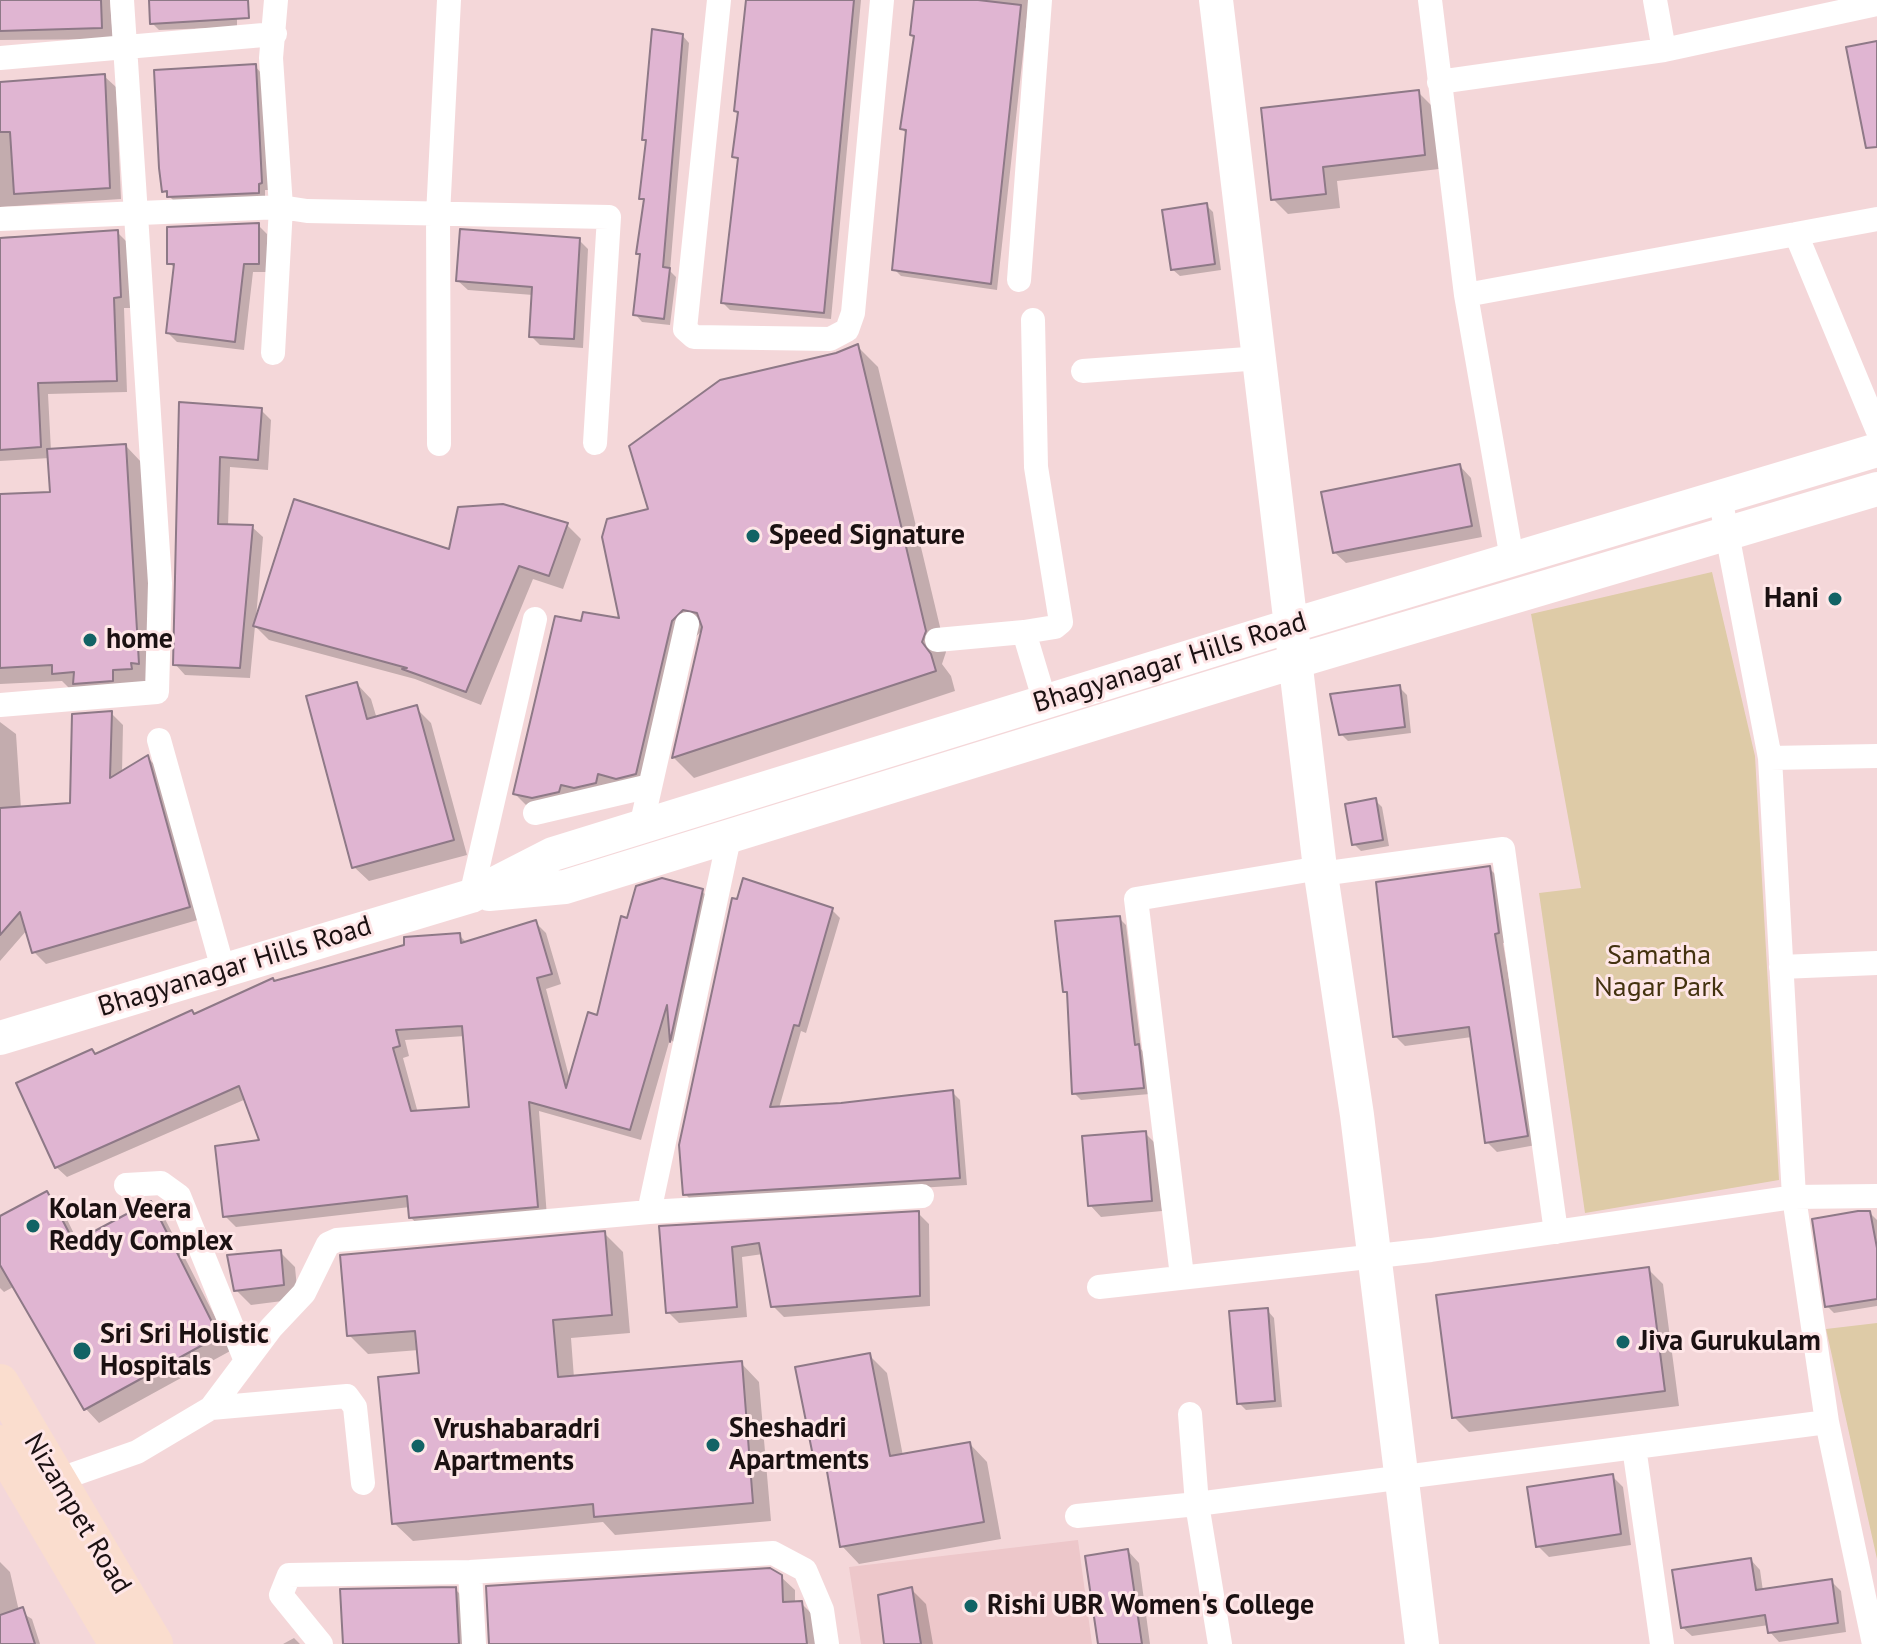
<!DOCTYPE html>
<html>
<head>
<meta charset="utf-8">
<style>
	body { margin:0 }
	canvas { display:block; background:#f4d7d9 }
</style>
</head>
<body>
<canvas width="1877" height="1644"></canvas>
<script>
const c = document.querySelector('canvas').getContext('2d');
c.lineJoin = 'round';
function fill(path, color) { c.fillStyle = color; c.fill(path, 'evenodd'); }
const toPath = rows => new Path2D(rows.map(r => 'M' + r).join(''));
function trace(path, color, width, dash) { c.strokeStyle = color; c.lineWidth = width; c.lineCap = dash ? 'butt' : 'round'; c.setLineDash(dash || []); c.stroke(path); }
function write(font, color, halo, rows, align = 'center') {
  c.font = font + ' "PT Sans",sans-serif'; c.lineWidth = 6; c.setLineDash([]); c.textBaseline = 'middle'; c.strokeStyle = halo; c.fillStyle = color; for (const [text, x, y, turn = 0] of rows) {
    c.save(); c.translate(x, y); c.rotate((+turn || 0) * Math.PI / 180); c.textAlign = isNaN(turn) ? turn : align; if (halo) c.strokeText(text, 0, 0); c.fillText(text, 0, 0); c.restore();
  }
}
const built = toPath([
	[1078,1540,1092,1644,861,1644,849,1567]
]);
const green = toPath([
	[1712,572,1755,756,1779,1180,1585,1213,1539,893,1581,888,1531,614],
	[1877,1323,1877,1559,1826,1329]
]);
const shadow = toPath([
	[0,0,110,0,113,39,0,40],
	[151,0,237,0,237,27,159,30,152,23],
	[748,0,861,0,831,319,730,310,723,303,740,162,735,157],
	[915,0,1029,0,997,290,901,276,894,269,907,134,902,129,915,38,912,34],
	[682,35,689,43,670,271,676,277,670,325,642,322,635,314,645,202,641,198,648,143,644,139],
	[255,66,262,74,269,190,265,190,265,199,176,203,164,191],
	[104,76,116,87,121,199,0,207,0,84],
	[1418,92,1433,107,1439,169,1337,181,1340,208,1288,214,1273,199],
	[1206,205,1213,212,1221,270,1180,276,1172,269],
	[258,225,267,234,267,272,253,272,244,350,177,342,168,333,176,269,169,263],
	[117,232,129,244,131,308,124,308,127,392,48,394,51,451,126,446,142,463,155,679,147,684,70,689,62,681,0,684,0,496,52,493,50,458,0,461,0,237],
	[579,240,588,249,583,348,540,345,531,336,533,295,468,290,458,281],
	[857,346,878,367,946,652,942,664,951,676,955,691,694,778,674,758,703,629,692,641,658,790,535,814,515,794,582,623,621,621,651,510,837,354],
	[181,404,261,410,271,420,268,470,230,467,228,526,252,527,263,537,256,618,451,551,567,525,581,539,563,589,533,579,481,705,415,679,269,640,255,626,250,678,185,675,175,664],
	[1460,466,1471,478,1482,537,1346,563,1334,552],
	[357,684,371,699,377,719,416,708,431,723,467,855,369,881,354,867],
	[1400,688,1407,695,1411,733,1348,741,1341,734],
	[111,713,123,725,122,773,147,757,159,769,201,919,46,964,34,952,27,930,0,961,0,722,16,734,21,809,72,805],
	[1375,800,1382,807,1389,846,1361,851,1354,844],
	[1489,868,1499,878,1508,942,1503,943,1536,1145,1497,1152,1487,1142,1472,1037,1405,1046,1395,1036],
	[702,891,712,902,681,1049,670,1039,641,1140,539,1111,547,1217,422,1228,411,1218,410,1207,236,1227,225,1216,262,1142,246,1099,67,1177,56,1167,96,1055,275,983,459,935,467,943,536,923,546,933,561,984,546,989,570,1080,598,1017,628,920],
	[465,1036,471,1108,418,1113,403,1058,409,1056,405,1040],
	[739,902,832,910,840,918,806,1033,801,1031,779,1108,842,1105,952,1092,960,1100,967,1185,693,1202,685,1194],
	[1119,918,1126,925,1141,1049,1145,1054,1150,1094,1081,1100,1074,1093,1070,996,1065,991],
	[1145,1133,1156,1144,1162,1211,1101,1217,1090,1205],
	[47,1194,61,1207,78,1242,151,1204,164,1217,232,1350,99,1423,86,1409,15,1286,4,1292,0,1288,0,1219],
	[918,1213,929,1224,930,1306,784,1317,773,1306,763,1254,742,1257,747,1317,679,1323,668,1312,662,1228],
	[1870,1213,1877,1220,1877,1306,1834,1313,1827,1306],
	[604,1233,623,1252,630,1333,571,1338,574,1378,741,1363,759,1382,771,1521,615,1535,603,1522,413,1541,394,1523,421,1375,419,1350,368,1354,349,1335],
	[280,1252,295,1267,298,1299,251,1305,236,1290],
	[1648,1269,1663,1284,1679,1406,1469,1432,1454,1417],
	[1267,1310,1274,1318,1282,1407,1246,1410,1239,1403],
	[869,1355,887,1373,903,1456,970,1444,987,1462,1001,1539,859,1564,842,1546,828,1468,815,1455],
	[1612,1476,1623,1487,1631,1545,1549,1557,1538,1546],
	[1128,1551,1139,1563,1150,1644,1100,1644],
	[1751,1560,1760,1570,1763,1591,1831,1581,1841,1591,1846,1632,1779,1642,1770,1632,1769,1625,1692,1636,1682,1627],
	[0,1562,10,1572,19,1611,32,1619,40,1644,0,1644],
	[780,1576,795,1590,795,1603,801,1603,815,1617,817,1644,491,1644],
	[455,1589,469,1603,471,1644,345,1644],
	[911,1589,926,1604,933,1644,887,1644],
	[294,1638,300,1644,283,1644]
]);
const building = toPath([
	[0,0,101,0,102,28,0,31,0,0],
	[149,0,248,0,249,18,150,24,149,0],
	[746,0,854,0,824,313,721,303,738,158,732,157,738,112,734,111,746,0],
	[914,0,978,0,1021,5,991,284,892,270,906,130,900,129,914,36,910,35,914,0],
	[652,29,683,34,663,267,670,268,664,319,633,315,640,254,636,254,644,199,639,199,646,140,642,140,652,29],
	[1877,41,1877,147,1866,148,1846,47,1877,41],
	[256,64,262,183,259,184,259,193,167,197,167,191,162,192,159,168,154,70,256,64],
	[105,74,110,188,14,194,10,132,0,132,0,82,105,74],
	[1419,90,1425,155,1323,167,1326,194,1271,200,1261,108,1419,90],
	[1207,203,1215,264,1171,270,1162,210,1207,203],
	[259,223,259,264,244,264,235,342,166,333,174,264,167,264,167,227,259,223],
	[460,229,580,238,574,339,529,337,532,287,456,281,460,229],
	[118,230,121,297,114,298,117,381,38,383,41,447,0,450,0,238,118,230],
	[858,344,926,631,922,642,931,654,936,671,672,758,702,627,697,613,683,610,672,621,636,774,616,779,598,774,596,783,574,788,561,785,559,792,532,798,513,794,555,616,581,621,583,612,619,618,602,537,607,519,648,509,629,446,720,380,836,353,858,344],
	[179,402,262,408,258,460,220,457,218,524,253,525,240,668,173,665,179,402],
	[126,444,139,664,131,663,132,669,113,670,113,681,73,684,74,672,52,674,52,665,0,668,0,494,50,492,47,449,126,444],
	[1460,464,1472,526,1333,553,1321,492,1460,464],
	[294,499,449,549,458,507,503,504,568,523,549,576,519,566,466,692,402,669,407,668,253,626,294,499],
	[357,682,367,719,417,705,454,840,352,868,306,696,357,682],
	[1400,685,1405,727,1339,735,1330,694,1400,685],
	[112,711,110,778,148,755,190,907,32,953,20,912,0,935,0,808,70,803,72,714,112,711],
	[1376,798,1383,840,1352,845,1345,804,1376,798],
	[1490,866,1499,933,1495,934,1528,1136,1485,1143,1469,1027,1393,1037,1376,882,1490,866],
	[662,878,703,889,670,1042,667,1005,630,1130,529,1102,538,1207,409,1218,407,1196,223,1217,215,1146,259,1140,239,1086,55,1168,16,1083,92,1049,95,1054,192,1010,194,1014,273,978,274,981,404,945,404,937,460,933,461,943,536,920,552,974,537,978,566,1088,588,1012,597,1015,621,916,627,918,636,886,662,878],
	[462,1026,469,1107,411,1111,393,1048,400,1046,396,1030,462,1026],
	[743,878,833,908,799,1026,794,1025,770,1107,841,1103,953,1090,960,1178,683,1195,679,1145,732,898,737,899,743,878],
	[1120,916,1135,1045,1139,1044,1144,1088,1072,1094,1067,992,1063,992,1055,921,1120,916],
	[1146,1131,1152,1201,1088,1206,1082,1136,1146,1131],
	[47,1191,74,1242,151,1201,219,1336,84,1410,0,1265,0,1216,47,1191],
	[919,1211,920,1296,771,1307,759,1243,732,1247,737,1307,666,1313,659,1226,919,1211],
	[1858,1211,1870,1211,1877,1248,1877,1299,1825,1307,1812,1219,1858,1211],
	[605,1231,612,1315,553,1320,558,1377,742,1361,753,1503,594,1517,593,1504,392,1524,378,1377,419,1373,415,1331,347,1336,340,1255,605,1231],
	[281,1250,284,1285,234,1291,227,1255,281,1250],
	[1649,1267,1665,1391,1452,1418,1436,1295,1649,1267],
	[1268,1308,1275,1401,1237,1404,1229,1311,1268,1308],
	[870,1353,890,1456,970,1442,984,1522,840,1547,824,1454,813,1456,795,1367,870,1353],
	[1613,1474,1621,1534,1536,1547,1527,1487,1613,1474],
	[1128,1549,1142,1644,1098,1644,1085,1556,1128,1549],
	[1751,1558,1756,1590,1832,1579,1838,1623,1768,1633,1765,1615,1681,1628,1672,1570,1751,1558],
	[770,1568,782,1575,783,1602,802,1601,807,1644,489,1644,486,1586,770,1568],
	[456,1587,459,1644,343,1644,340,1589,456,1587],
	[912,1587,921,1644,884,1644,878,1595,912,1587],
	[23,1607,35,1644,0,1644,0,1615,23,1607]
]);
const street = toPath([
	[719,0,685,329,694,337,830,339,847,330,853,313,882,0],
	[1430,0,1466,295,1512,559],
	[1655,0,1664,50],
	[0,58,275,34],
	[1439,82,1664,50,1877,4],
	[0,219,281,207,307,211,609,217,595,443],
	[1796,234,1877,429],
	[1019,280,1040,0],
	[1466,295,1877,219],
	[273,353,281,207,271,58,276,0],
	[1083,371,1261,358],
	[439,444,438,215,449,0],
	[1720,497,1770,758,1877,756],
	[1024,632,1045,702],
	[937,640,1024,632,1055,627,1061,622,1036,467,1033,320],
	[0,705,157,692,160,583,122,0],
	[159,740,223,969],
	[1770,758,1794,1197,1877,1196],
	[535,813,650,786],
	[641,827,687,624],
	[1321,874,1503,849,1556,1232],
	[471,896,535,619],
	[1781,967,1877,963],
	[126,1185,161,1183,179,1196,246,1361],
	[649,1212,729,838],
	[1182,1276,1136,899,1320,868],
	[211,1408,347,1396,355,1407,363,1483],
	[1190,1414,1197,1504,1220,1644],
	[1827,1422,1874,1644],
	[1634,1447,1662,1644],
	[46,1484,137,1452,211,1408,271,1328,304,1293,328,1244,337,1240,649,1212,922,1196],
	[1077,1516,1197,1504,1827,1422,1794,1197,1431,1250,1099,1287],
	[470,1572,474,1644],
	[321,1644,281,1595,289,1575,470,1572,773,1553,805,1570,822,1610,827,1644]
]);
const secondary = toPath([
	[1216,0,1320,868,1357,1115,1422,1644],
	[489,894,565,887,1297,661,1877,489],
	[0,1038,471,896,553,854,1293,625,1877,450]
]);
const primary = toPath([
	[0,1383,154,1644],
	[0,1444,118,1644]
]);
const markers = [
	[753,536,8,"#126365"],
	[1835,599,8,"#126365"],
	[90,640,8,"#126365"],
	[33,1226,8,"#126365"],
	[1623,1342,8,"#126365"],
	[82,1351,10,"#126365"],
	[713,1445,8,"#126365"],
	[418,1446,8,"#126365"],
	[971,1606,8,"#126365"]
];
const poiNames = [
	["Speed Signature",769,536],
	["Hani",1819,599,"right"],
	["home",106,640],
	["Kolan Veera",49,1210],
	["Reddy Complex",49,1242],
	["Sri Sri Holistic",100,1335],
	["Hospitals",100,1367],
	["Jiva Gurukulam",1639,1342],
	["Sheshadri",729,1429],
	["Apartments",729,1461],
	["Vrushabaradri",434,1430],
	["Apartments",434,1462],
	["Rishi UBR Women's College",987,1606]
];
const streetNames = [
	["Bhagyanagar Hills Road",1170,663,-17],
	["Bhagyanagar Hills Road",235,967,-17],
	["Nizampet Road",77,1514,59]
];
const parkNames = [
	["Samatha",1659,956],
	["Nagar Park",1659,988]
];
fill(built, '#edc7ca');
fill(green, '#decba7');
fill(shadow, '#0003');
fill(building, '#e0b5d2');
trace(building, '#8e7987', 2);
trace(street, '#fff', 24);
trace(secondary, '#fff', 34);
trace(primary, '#faddce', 38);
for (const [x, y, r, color] of markers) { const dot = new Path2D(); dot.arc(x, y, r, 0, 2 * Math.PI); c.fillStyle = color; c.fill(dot); trace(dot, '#fee6e7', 3); }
write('bold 28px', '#1b1112', '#fee6e7', poiNames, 'left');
write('28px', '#1b1112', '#fee6e7', streetNames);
write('28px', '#43320f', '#fee6e7', parkNames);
</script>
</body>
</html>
